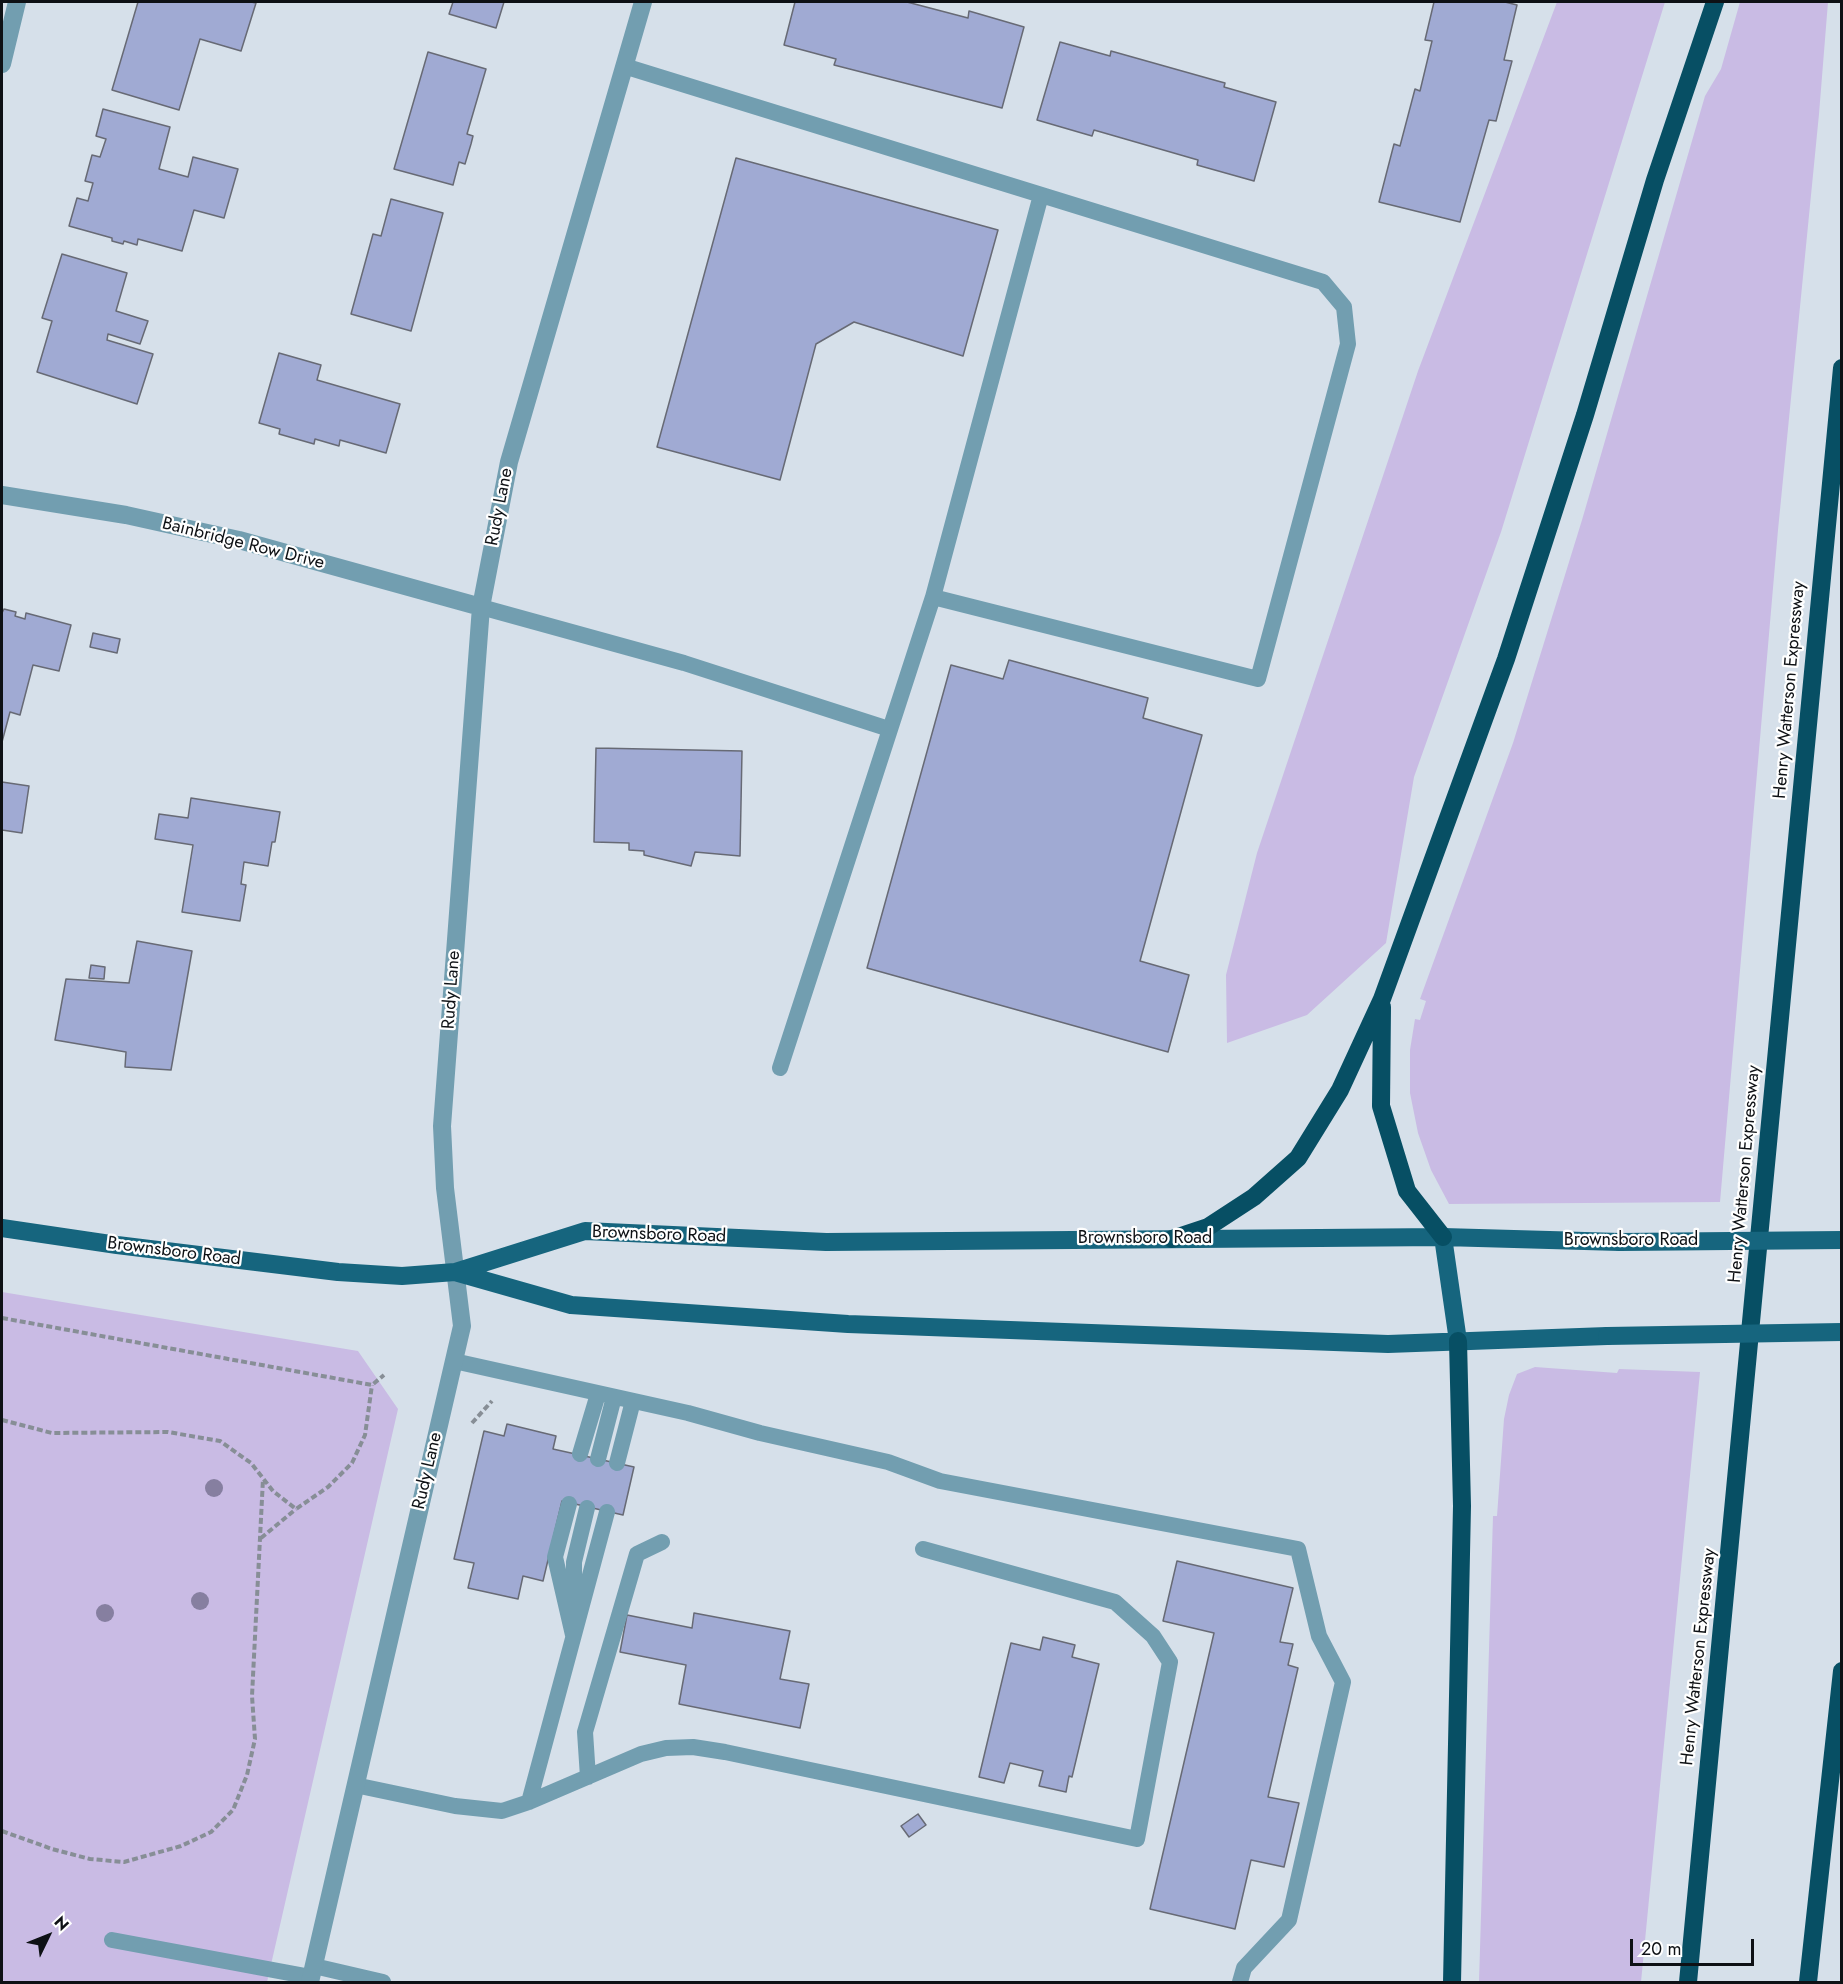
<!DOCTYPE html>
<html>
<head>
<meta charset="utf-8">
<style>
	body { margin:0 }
	#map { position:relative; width:1843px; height:1984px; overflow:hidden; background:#d6e0ea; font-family:Jost,sans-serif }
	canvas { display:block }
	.frame { position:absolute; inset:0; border:3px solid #0e1115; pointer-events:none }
	.north { position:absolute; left:18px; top:1906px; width:60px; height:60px; -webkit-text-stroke:4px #fff; paint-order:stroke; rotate:47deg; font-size:16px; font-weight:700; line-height:24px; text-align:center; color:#0e1115 }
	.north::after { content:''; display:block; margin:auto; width:21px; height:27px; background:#0e1115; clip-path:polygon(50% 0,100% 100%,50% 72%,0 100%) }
	.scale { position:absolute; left:1630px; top:1939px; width:124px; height:27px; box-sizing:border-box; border:3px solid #0e1115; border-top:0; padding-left:8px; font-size:18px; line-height:21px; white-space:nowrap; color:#0e1115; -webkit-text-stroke:4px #fff; paint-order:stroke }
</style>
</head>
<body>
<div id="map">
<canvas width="1843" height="1984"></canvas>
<div class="frame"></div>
<div class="north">N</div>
<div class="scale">20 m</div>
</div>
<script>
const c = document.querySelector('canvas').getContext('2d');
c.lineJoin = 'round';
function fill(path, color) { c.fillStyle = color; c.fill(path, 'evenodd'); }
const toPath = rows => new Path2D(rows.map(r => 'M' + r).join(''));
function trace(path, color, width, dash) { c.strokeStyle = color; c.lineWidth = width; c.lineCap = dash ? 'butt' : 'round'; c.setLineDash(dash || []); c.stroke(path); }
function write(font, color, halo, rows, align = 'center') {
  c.font = font + ' Jost,sans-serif'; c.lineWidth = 4.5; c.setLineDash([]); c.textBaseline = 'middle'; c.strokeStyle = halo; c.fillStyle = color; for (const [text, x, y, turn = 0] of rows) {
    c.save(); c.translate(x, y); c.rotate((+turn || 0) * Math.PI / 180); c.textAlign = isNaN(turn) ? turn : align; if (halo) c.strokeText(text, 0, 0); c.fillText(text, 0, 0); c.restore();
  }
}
const green = toPath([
	[1557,2,1665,2,1501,532,1414,777,1386,943,1307,1015,1227,1043,1226,975,1257,853,1418,371],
	[1740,2,1828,2,1819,114,1778,530,1720,1202,1449,1204,1431,1170,1418,1133,1410,1093,1410,1050,1415,1019,1420,1020,1426,1001,1420,999,1513,743,1582,520,1705,96,1721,69],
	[2,1292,358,1351,398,1409,267,1982,2,1982],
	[1535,1367,1617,1373,1619,1369,1700,1372,1641,1982,1479,1982,1493,1516,1497,1516,1504,1419,1509,1395,1517,1374]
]);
const building = toPath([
	[138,2,251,2,256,3,241,51,200,39,179,110,112,90,138,2],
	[453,2,504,2,496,28,449,14,453,2],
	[795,2,907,2,968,18,969,11,1024,27,1002,108,834,65,836,59,784,45,795,2],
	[1434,2,1505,2,1517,5,1504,60,1512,61,1496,121,1489,120,1460,222,1379,202,1394,144,1400,146,1415,89,1420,91,1432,41,1425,40,1434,2],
	[1060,42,1110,56,1111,51,1214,80,1225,83,1224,87,1276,102,1254,181,1197,165,1198,160,1094,130,1092,136,1037,120,1060,42],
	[428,52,486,69,467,134,473,136,471,144,465,164,459,162,453,185,394,169,428,52],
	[103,109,170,127,159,169,188,177,193,157,238,169,224,218,194,210,182,251,138,239,137,245,124,241,123,244,112,241,112,238,69,226,77,198,88,201,93,183,85,181,92,155,100,157,106,139,96,136,103,109],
	[736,158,998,230,963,356,854,322,816,344,780,480,657,447,736,158],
	[391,199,443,213,411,331,351,314,373,234,381,236,391,199],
	[62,254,127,273,116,311,148,321,140,344,108,334,107,340,153,354,137,404,37,372,52,321,42,318,62,254],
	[279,353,321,365,317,380,400,404,386,453,340,440,339,446,315,439,314,444,279,434,280,429,259,423,279,353],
	[4,609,16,612,15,616,25,619,26,613,71,625,59,671,33,665,20,715,10,712,2,742,2,613,4,609],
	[93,633,120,639,117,653,90,647,93,633],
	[1009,660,1148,698,1143,718,1202,735,1140,961,1189,975,1168,1052,867,968,951,665,1003,679,1009,660],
	[596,748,742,751,740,856,695,852,691,866,644,855,644,851,629,850,629,843,594,842,596,748],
	[2,782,29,786,22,833,2,830,2,782],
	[191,798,280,812,275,842,272,842,268,866,244,862,241,884,246,885,240,921,182,912,193,845,155,839,159,814,188,818,191,798],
	[137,941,192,951,171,1070,125,1067,126,1052,55,1040,66,979,129,983,137,941],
	[91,965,105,967,104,979,89,978,91,965],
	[507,1424,556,1436,553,1449,634,1467,623,1515,562,1501,543,1581,523,1576,518,1599,468,1588,474,1563,454,1559,484,1431,504,1436,507,1424],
	[1177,1561,1293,1588,1280,1642,1293,1644,1288,1665,1298,1668,1268,1797,1299,1803,1284,1867,1251,1860,1235,1929,1150,1909,1214,1633,1163,1621,1177,1561],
	[694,1613,790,1631,780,1679,809,1684,800,1728,679,1704,686,1665,620,1652,627,1615,692,1628,694,1613],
	[1043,1637,1075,1645,1072,1657,1099,1664,1072,1777,1069,1776,1066,1792,1039,1786,1043,1771,1010,1763,1004,1783,979,1777,1011,1643,1040,1650,1043,1637],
	[918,1814,926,1825,909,1837,901,1826,918,1814]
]);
const path = toPath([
	[2,1318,372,1385,384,1375],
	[2,1420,52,1433,168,1432,220,1441,251,1463,273,1491,296,1509,328,1487,352,1463,365,1435,372,1385],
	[472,1423,492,1401],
	[261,1538,296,1509],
	[2,1831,52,1849,90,1859,124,1862,181,1846,211,1832,233,1810,247,1775,255,1739,252,1696,263,1479]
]);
const lane = toPath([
	[624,66,1323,282,1344,307,1348,344,1258,679,933,597,780,1068],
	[933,597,1041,195],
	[481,607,684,663,889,729],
	[454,1361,688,1413,760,1433,888,1462,940,1481,1298,1549,1319,1636,1343,1682,1289,1920,1244,1968,1240,1982],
	[580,1454,598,1394],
	[598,1459,614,1397],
	[617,1463,633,1401],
	[569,1504,555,1557,573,1635],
	[574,1608,574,1562,587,1508],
	[588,1777,585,1732,637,1554,662,1542],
	[355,1785,455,1806,502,1811,529,1802,641,1754,666,1748,693,1747,725,1752,1137,1839,1170,1662,1153,1636,1115,1602,923,1549],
	[529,1802,607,1512],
	[112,1940,311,1977],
	[314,1966,383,1982]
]);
const street = toPath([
	[2,64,17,2],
	[2,495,126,515,239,540,481,607],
	[310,1982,462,1326,445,1188,442,1126,481,607,509,462,643,2]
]);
const primary = toPath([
	[2,1228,117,1245,338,1272,402,1276,455,1272,585,1231,826,1242,1443,1237,1620,1242],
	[1443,1237,1458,1341],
	[455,1272,571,1305,848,1324,1388,1344,1607,1336]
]);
const highway = toPath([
	[1382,1007,1381,1106,1407,1191,1443,1237],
	[1172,1239,1208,1227,1254,1197,1298,1158,1340,1090,1382,999,1506,659,1585,415,1655,180,1715,2],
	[1452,1982,1462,1506,1458,1341],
	[1688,1982,1842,368],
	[1808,1982,1842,1671]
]);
const primaryBridge = toPath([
	[1620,1242,1842,1240],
	[1607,1336,1842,1332]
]);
const trees = [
	[214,1488],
	[200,1601],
	[105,1613]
];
const streetNames = [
	["Rudy Lane",500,507,-79],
	["Bainbridge Row Drive",243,544,14],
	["Henry Watterson Expressway",1790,690,-85],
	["Rudy Lane",452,990,-86],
	["Henry Watterson Expressway",1745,1174,-85],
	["Brownsboro Road",659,1235,2],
	["Brownsboro Road",1145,1239],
	["Brownsboro Road",1631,1241],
	["Brownsboro Road",174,1252,7],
	["Rudy Lane",428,1471,-77],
	["Henry Watterson Expressway",1699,1657,-84]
];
fill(green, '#c9bbe4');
fill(building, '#a0aad3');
trace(building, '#676a75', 1.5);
trace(path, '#878e96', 4, [6, 3]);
trace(lane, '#729eb0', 16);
trace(street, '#729eb0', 18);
trace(primary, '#16657e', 18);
trace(highway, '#074f64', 18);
trace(primaryBridge, '#16657e', 18);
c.fillStyle = '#867fa0';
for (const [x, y] of trees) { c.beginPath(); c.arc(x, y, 9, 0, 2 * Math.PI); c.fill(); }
write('18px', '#0e1115', '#fff', streetNames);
</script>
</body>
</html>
